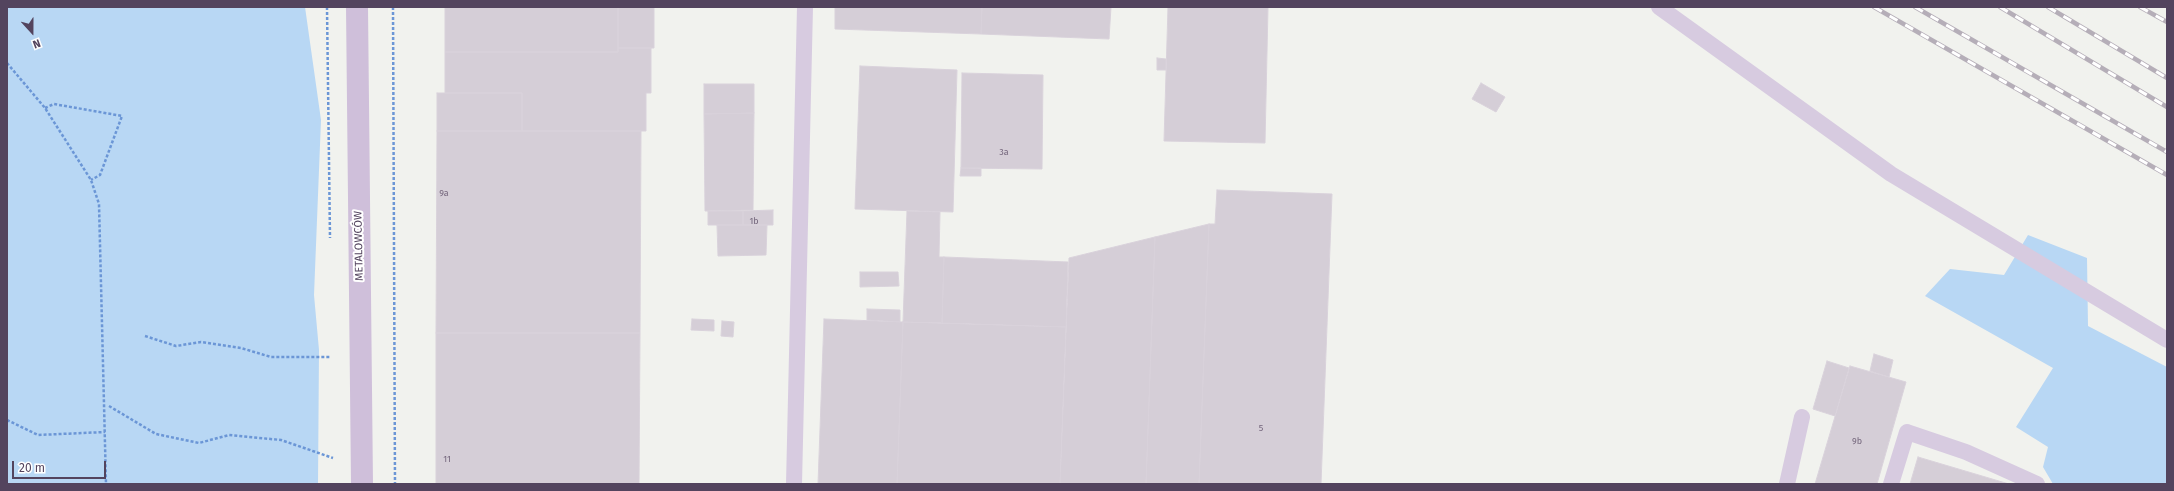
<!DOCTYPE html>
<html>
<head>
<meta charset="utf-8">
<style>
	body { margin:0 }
	#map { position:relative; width:2174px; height:491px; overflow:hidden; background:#f1f2ee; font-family:"Fira Sans",sans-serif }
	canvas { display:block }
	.frame { position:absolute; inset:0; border:8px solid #53445e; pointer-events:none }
	.north { position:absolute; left:12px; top:12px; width:40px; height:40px; -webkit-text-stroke:3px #fff; paint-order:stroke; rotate:159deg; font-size:11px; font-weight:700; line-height:16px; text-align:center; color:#53445e }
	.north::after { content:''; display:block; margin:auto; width:14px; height:18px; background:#53445e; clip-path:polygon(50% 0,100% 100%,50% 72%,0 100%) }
	.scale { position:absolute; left:12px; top:461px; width:94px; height:18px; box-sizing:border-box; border:2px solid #53445e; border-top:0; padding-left:5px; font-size:12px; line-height:14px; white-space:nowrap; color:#53445e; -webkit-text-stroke:3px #fff; paint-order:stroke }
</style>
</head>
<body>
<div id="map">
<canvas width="2174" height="491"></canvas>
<div class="frame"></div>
<div class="north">N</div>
<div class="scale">20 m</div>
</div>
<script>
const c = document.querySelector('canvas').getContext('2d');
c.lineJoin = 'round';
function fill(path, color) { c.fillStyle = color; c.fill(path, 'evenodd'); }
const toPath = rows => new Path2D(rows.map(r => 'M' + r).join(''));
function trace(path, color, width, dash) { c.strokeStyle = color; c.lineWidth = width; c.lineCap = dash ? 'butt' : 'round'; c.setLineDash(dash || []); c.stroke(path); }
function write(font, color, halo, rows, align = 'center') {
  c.font = font + ' "Fira Sans",sans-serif'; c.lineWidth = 4; c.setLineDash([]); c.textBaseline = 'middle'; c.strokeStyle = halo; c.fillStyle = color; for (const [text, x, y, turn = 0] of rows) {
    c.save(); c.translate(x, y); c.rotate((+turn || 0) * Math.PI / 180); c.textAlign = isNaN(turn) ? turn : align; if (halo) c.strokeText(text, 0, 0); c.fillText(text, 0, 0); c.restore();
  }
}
const green = toPath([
	[7,7,305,7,321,120,314,295,319,350,318,484,7,484],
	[2028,235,2087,258,2088,326,2167,367,2167,484,2053,484,2043,467,2048,447,2016,427,2053,368,1925,296,1950,269,2004,275]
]);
const building = toPath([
	[445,7,618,7,618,52,445,52,445,7],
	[618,7,654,7,654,48,618,48,618,7],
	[835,7,982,7,981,34,835,29,835,7],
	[982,7,1111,7,1109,39,981,34,982,7],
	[1168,7,1268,7,1265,143,1164,141,1168,7],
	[618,48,651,48,651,93,646,93,646,131,522,131,522,93,445,93,445,52,618,52,618,48],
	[1157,58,1166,59,1166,70,1157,70,1157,58],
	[860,66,957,70,953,212,855,209,860,66],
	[962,73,1043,75,1042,169,961,168,962,73],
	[1481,83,1505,97,1496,112,1472,99,1481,83],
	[704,84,754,84,754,113,704,114,704,84],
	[437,93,522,93,522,131,437,131,437,93],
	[754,113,753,210,705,211,704,114,754,113],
	[437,131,641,131,640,333,436,333,437,131],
	[961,168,981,168,981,176,960,176,961,168],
	[1217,190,1332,194,1321,484,1199,484,1209,224,1215,224,1217,190],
	[773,210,773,225,743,225,743,211,773,210],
	[708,211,743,211,743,225,708,225,708,211],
	[907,211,940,212,939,257,944,257,942,323,903,322,907,211],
	[1209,224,1199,484,1146,484,1155,237,1209,224],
	[717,225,767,225,766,255,718,256,717,225],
	[1155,237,1146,484,1060,484,1069,258,1155,237],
	[944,257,1068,262,1066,327,942,323,944,257],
	[860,272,898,272,899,286,860,287,860,272],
	[867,309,900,310,900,322,867,320,867,309],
	[692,319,714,320,714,331,691,330,692,319],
	[824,319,903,322,897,484,818,484,824,319],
	[722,321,734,322,733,337,721,336,722,321],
	[903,322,1066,327,1060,484,897,484,903,322],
	[436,333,640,333,639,484,436,484,436,333],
	[1874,354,1893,360,1889,377,1870,371,1874,354],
	[1827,361,1849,368,1835,416,1813,409,1827,361],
	[1850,366,1906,382,1877,484,1815,484,1850,366],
	[1918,457,2009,484,1910,484,1918,457]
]);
const path = toPath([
	[327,7,330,238],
	[393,7,395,484],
	[7,63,45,108,91,180,99,204,106,484],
	[45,108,54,104,122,116,100,175,91,180],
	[145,336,176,346,201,342,241,348,271,357,331,357],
	[109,406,156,434,199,443,229,435,281,440,333,458],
	[7,420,38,435,105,432]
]);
const lane = toPath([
	[1659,7,1891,174,2167,340],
	[794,484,805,7],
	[1787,484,1802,417],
	[1891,484,1907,432,1966,452,2037,484]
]);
const secondary = toPath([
	[357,7,362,484]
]);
const rail = toPath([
	[1874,7,2167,175],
	[1915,7,2167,152],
	[2000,7,2167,107],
	[2048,7,2167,78],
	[2140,7,2167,22]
]);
const numberNames = [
	["3a",1004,152],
	["9a",444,193],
	["1b",754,221],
	["5",1261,428],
	["9b",1857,441],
	["11",447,459]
];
const streetNames = [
	["METALOWCÓW",359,246,-91]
];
fill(green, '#b8d7f4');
fill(building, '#d5ced7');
trace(building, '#d9d2db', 1);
trace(path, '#6b96d6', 2.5, [3, 2]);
trace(lane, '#d7cbe0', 16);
trace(secondary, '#cfbfda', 22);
trace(rail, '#b5aeb8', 4.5);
trace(rail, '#fff', 3, [9]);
write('9px', '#74667c', null, numberNames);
write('11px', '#53445e', '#fff', streetNames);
</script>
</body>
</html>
